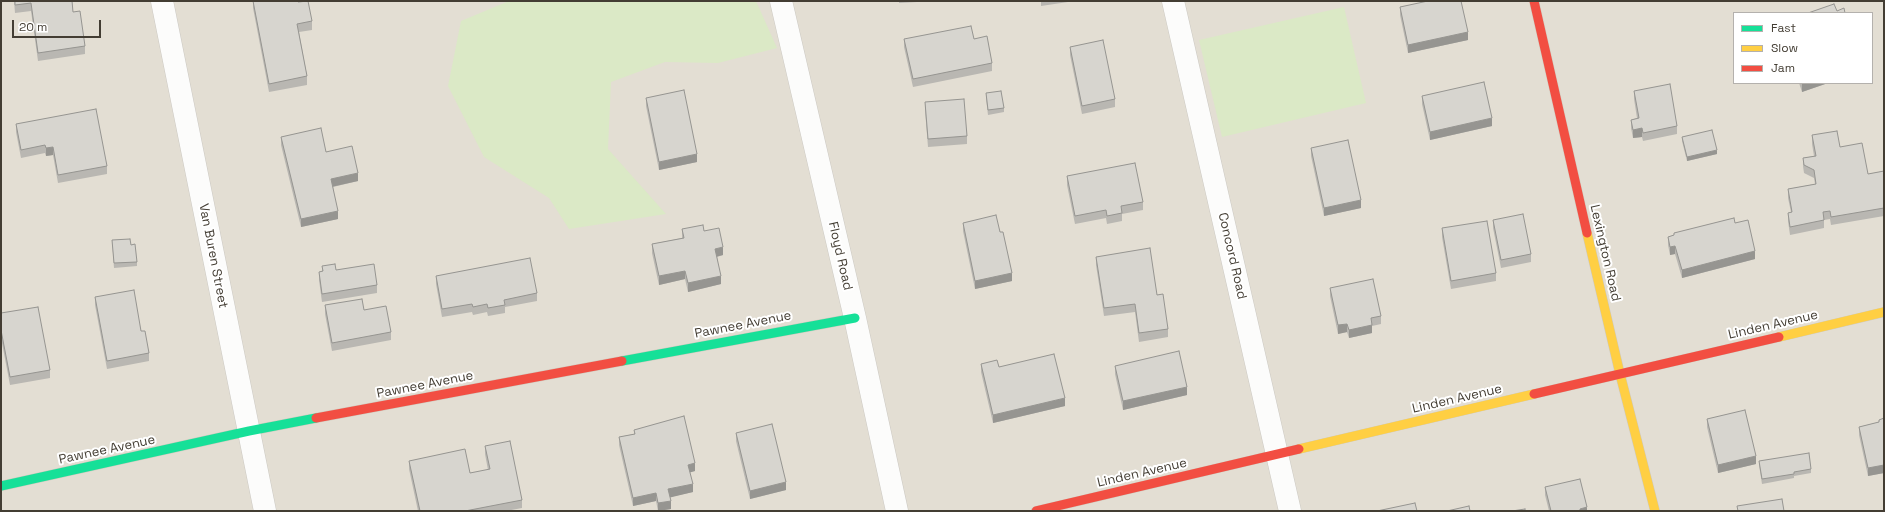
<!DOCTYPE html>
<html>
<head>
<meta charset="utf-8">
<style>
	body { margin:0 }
	#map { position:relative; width:1885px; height:512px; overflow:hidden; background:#eeece6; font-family:"Space Grotesk",sans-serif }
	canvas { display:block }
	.frame { position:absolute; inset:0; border:2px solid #433d33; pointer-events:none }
	.legend { position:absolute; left:1733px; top:12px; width:140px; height:72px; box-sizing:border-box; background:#fff; border:1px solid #b4b1ad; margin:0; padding:5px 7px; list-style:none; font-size:12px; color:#433d33 }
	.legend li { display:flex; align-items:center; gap:8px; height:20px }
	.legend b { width:20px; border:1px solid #b4b1ad }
	.scale { position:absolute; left:12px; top:20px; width:89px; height:18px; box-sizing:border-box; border:2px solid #433d33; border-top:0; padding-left:5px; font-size:12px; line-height:14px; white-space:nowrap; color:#433d33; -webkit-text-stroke:3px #fff; paint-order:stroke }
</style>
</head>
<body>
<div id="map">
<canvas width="1885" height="512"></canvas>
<div class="frame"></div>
<ul class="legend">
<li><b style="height:5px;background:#16e098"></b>Fast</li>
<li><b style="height:5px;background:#ffcf43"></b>Slow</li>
<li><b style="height:5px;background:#f24e42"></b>Jam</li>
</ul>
<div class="scale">20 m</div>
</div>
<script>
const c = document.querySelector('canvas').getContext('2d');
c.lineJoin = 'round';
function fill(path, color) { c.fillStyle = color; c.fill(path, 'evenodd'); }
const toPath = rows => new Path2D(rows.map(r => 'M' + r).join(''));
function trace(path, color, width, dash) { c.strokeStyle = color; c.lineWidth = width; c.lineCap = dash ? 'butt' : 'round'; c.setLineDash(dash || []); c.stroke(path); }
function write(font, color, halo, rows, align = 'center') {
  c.font = font + ' "Space Grotesk",sans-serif'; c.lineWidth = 4; c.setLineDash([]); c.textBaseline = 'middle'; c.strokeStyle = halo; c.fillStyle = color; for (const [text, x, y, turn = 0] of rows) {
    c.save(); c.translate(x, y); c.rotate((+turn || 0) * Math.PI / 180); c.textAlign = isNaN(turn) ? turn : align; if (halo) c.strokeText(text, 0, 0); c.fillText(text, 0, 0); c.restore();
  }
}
const residential = toPath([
	[1,1,1884,1,1884,511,1,511],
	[1734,13,1872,13,1872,83,1734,83]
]);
const green = toPath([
	[509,1,756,1,777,48,718,63,665,62,611,82,608,149,666,214,569,229,549,198,484,157,448,86,461,21],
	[1344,7,1366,103,1222,137,1199,40]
]);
const street = toPath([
	[162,1,265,511],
	[781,1,855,318,897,511],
	[1173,1,1290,511]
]);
const fast = toPath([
	[622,361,855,318],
	[1,486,249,431,316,418]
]);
const slow = toPath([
	[1587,233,1620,374,1655,511],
	[1779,337,1884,312],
	[1299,449,1534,394]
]);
const jam = toPath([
	[1534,1,1587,233],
	[1534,394,1779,337],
	[316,418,622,361],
	[1036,511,1299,449]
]);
const wall = toPath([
	[14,1,72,1,73,12,85,46,85,54,38,61,31,11,15,13],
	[253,1,298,2,312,21,312,30,299,32,307,76,307,85,269,92,253,8],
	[899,1,935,1,899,3],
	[1041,1,1068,1,1068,2,1041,6],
	[1426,1,1461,1,1468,40,1408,53,1400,15,1400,7,1426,2],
	[904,39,974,39,992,63,992,71,913,87,904,47],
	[1070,47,1115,99,1115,107,1082,114,1070,55],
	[1799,83,1828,83,1802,92],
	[1634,91,1677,126,1677,134,1643,141,1642,137,1633,138,1631,128,1631,120,1637,118,1634,99],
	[986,93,1004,108,1004,112,988,115,986,98],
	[1422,96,1492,126,1430,140,1422,104],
	[646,98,697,162,659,170,646,106],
	[925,102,967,136,967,144,928,147,925,110],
	[16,124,107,166,107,174,58,183,53,155,46,156,45,153,21,158,16,132],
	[1812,135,1840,147,1868,174,1884,171,1884,216,1831,225,1830,219,1824,220,1824,228,1790,235,1788,221,1788,213,1791,212,1788,198,1788,189,1815,184,1814,178,1804,173,1803,166,1803,158,1814,156,1812,144],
	[281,137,326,152,358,181,333,187,338,219,301,227,281,145],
	[1682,137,1717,154,1687,161,1682,141],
	[1311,148,1361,208,1324,216,1311,156],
	[1067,176,1143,202,1143,210,1122,214,1122,221,1107,224,1106,218,1075,224,1067,185],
	[1493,220,1531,254,1531,262,1501,268,1493,228],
	[963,223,1000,232,1012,281,975,289,963,231],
	[1735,223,1755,259,1682,278,1675,254,1670,255,1668,245,1668,237,1674,235,1674,233],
	[1442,228,1496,273,1496,281,1451,289,1442,237],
	[682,229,704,231,723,255,717,257,721,284,688,292,685,279,659,285,652,253,652,244,682,238],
	[112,240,131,245,137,262,137,266,114,268],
	[1096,257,1157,295,1168,329,1168,337,1139,342,1135,312,1104,316,1096,265],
	[322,266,336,270,377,285,377,293,322,302,319,280,319,272,322,271],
	[436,276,537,293,537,301,505,307,505,313,488,316,487,312,473,315,472,312,442,317,436,284],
	[1330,288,1381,316,1381,324,1372,326,1372,333,1349,338,1347,332,1338,334,1330,296],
	[95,297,141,331,149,353,149,361,107,369,95,305],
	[325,305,364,310,391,332,391,340,332,351,325,314],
	[1,313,50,370,50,378,10,385,1,338],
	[981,364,999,367,1065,406,993,423,981,372],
	[1115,366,1187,395,1123,410,1115,374],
	[1884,418,1884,473,1868,476,1859,435,1859,427,1879,422,1879,420],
	[1707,419,1756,464,1718,473,1707,427],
	[634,430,695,471,690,472,693,492,670,497,671,509,658,511,656,501,633,506,619,445,619,437,634,434],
	[736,433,786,490,750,499,736,441],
	[485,446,522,500,522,508,506,511,418,511,409,469,409,461,470,473,488,470,485,454],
	[1759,461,1811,469,1811,473,1794,476,1794,478,1762,484,1759,465],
	[1545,487,1587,511,1549,511,1545,495]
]);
const shadedWall = toPath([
	[1468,32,1468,40,1408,53,1408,45],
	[1806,83,1828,83,1802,92,1802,84],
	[1492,118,1492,126,1430,140,1430,132],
	[1642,128,1642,137,1633,138,1633,130],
	[53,147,53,155,46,156,46,148],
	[1717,150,1717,154,1687,161,1687,157],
	[697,154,697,162,659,170,659,162],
	[358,173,358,181,331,187,331,179],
	[1361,200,1361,208,1324,216,1324,208],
	[338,211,338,219,301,227,301,219],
	[1675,246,1675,254,1670,255,1670,247],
	[723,247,723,255,715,257,715,249],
	[1755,251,1755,259,1682,278,1682,270],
	[685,271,685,279,659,285,659,276],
	[1012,273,1012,281,975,289,975,281],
	[721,276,721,284,688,292,688,283],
	[1347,324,1347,332,1338,334,1338,325],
	[1372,325,1372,333,1349,338,1349,330],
	[1187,387,1187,395,1123,410,1123,401],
	[1065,398,1065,406,993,423,993,415],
	[1756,456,1756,464,1718,473,1718,465],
	[695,463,695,471,688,473,688,465],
	[1884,465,1884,473,1868,476,1868,468],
	[786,482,786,490,750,499,750,491],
	[693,484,693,492,668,498,668,489],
	[656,493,656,501,633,506,633,498],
	[671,501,671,509,658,511,658,503],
	[1587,507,1587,511,1580,511,1580,509]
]);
const building = toPath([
	[15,1,72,1,73,12,80,11,85,46,38,53,31,3,15,5,15,1],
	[253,1,298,1,298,2,308,1,312,21,297,24,307,76,269,84,253,1],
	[1428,1,1461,1,1468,32,1408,45,1400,7,1428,1],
	[1834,4,1837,11,1844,8,1845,13,1808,13,1834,4],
	[971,26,974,39,987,36,992,63,913,79,904,39,971,26],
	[1103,40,1115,99,1082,106,1070,47,1103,40],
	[1484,82,1492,118,1430,132,1422,96,1484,82],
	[1670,84,1677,126,1643,133,1642,128,1633,130,1631,120,1639,118,1634,91,1670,84],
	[684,90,697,154,659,162,646,98,684,90],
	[1001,91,1004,108,988,110,986,93,1001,91],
	[964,99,967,136,928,139,925,102,964,99],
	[96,109,107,166,58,175,53,147,46,148,45,145,21,150,16,124,96,109],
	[321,128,326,152,352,146,358,173,331,179,338,211,301,219,281,137,321,128],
	[1712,130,1717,150,1687,157,1682,137,1712,130],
	[1837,131,1840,147,1862,143,1868,174,1884,171,1884,208,1831,217,1830,211,1823,212,1824,220,1790,227,1788,213,1792,212,1788,189,1816,184,1814,170,1804,165,1803,158,1816,156,1812,135,1837,131],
	[1348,140,1361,200,1324,208,1311,148,1348,140],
	[1135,163,1143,202,1121,206,1122,213,1107,216,1106,210,1075,216,1067,176,1135,163],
	[1523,214,1531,254,1501,260,1493,220,1523,214],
	[996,215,1000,232,1003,232,1012,273,975,281,963,223,996,215],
	[1734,218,1735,223,1748,220,1755,251,1682,270,1675,246,1670,247,1668,237,1674,235,1674,233,1734,218],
	[1487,221,1496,273,1451,281,1442,228,1487,221],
	[703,225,704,231,719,228,723,247,715,249,721,276,688,283,685,271,659,276,652,244,684,238,682,229,703,225],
	[130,239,131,245,135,244,137,262,114,263,112,240,130,239],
	[1150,248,1157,295,1163,294,1168,329,1139,333,1135,304,1104,308,1096,257,1150,248],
	[530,258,537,293,504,300,505,305,488,308,487,304,473,307,472,304,442,309,436,276,530,258],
	[335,264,336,270,374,264,377,285,322,294,319,272,323,271,322,266,335,264],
	[1373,279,1381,316,1371,318,1372,325,1349,330,1347,324,1338,325,1330,288,1373,279],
	[134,290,141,331,145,331,149,353,107,361,95,297,134,290],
	[362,299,364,310,386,306,391,332,332,343,325,305,362,299],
	[38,307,50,370,10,377,1,330,1,313,38,307],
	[1179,351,1187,387,1123,401,1115,366,1179,351],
	[1054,354,1065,398,993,415,981,364,997,360,999,367,1054,354],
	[1745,410,1756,456,1718,465,1707,419,1745,410],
	[684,416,695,463,688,465,693,484,668,489,671,501,658,503,656,493,633,498,619,437,635,434,634,430,684,416],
	[1884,418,1884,465,1868,468,1859,427,1879,422,1879,420,1884,418],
	[772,424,786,482,750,491,736,433,772,424],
	[510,441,522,500,465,511,420,511,409,461,465,449,470,473,490,469,485,446,510,441],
	[1809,453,1811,469,1794,472,1794,474,1762,479,1759,461,1809,453],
	[1580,479,1587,507,1580,509,1580,511,1551,511,1545,487,1580,479],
	[1782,499,1784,511,1738,511,1737,506,1782,499],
	[1415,503,1417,511,1377,511,1415,503],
	[1469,506,1470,511,1447,511,1469,506],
	[1525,509,1525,511,1512,511,1525,509]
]);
const streetNames = [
	["Lexington Road",1605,253,77],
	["Van Buren Street",213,256,79],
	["Floyd Road",840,256,77],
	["Concord Road",1232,256,77],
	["Pawnee Avenue",743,325,-11],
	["Linden Avenue",1773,325,-13],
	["Pawnee Avenue",425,385,-11],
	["Linden Avenue",1457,399,-13],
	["Pawnee Avenue",107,450,-12],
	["Linden Avenue",1142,473,-13]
];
fill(residential, '#e3ded3');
fill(green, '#dbe9c6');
trace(street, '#cbc8c2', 23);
trace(fast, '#cfcabe', 10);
trace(slow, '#cfcabe', 10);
trace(jam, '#cfcabe', 10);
trace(street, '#fcfcfb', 22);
trace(fast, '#16e098', 9);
trace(slow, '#ffcf43', 9);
trace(jam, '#f24e42', 9);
fill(wall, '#b9b7b2');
fill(shadedWall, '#969591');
fill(building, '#d7d5cf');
trace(building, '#969591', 1);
write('13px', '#433d33', '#fff', streetNames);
</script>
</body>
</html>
